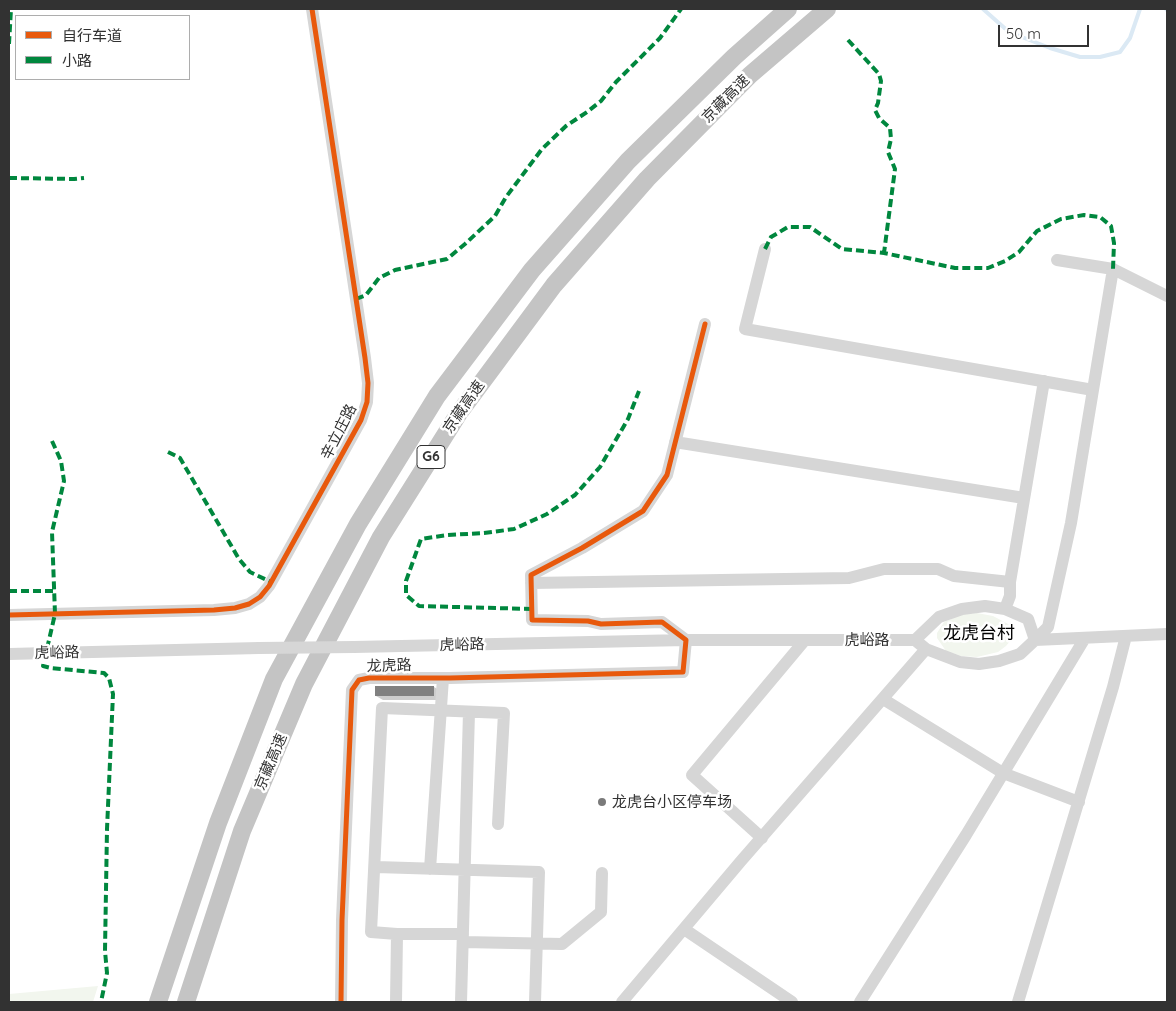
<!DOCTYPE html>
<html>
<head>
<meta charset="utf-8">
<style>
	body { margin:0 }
	#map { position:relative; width:1176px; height:1011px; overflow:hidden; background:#fff; font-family:Quicksand,"Noto Sans SC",sans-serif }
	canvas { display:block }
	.frame { position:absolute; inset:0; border:10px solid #323232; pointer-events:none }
	.legend { position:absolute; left:15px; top:15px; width:175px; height:65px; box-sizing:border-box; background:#fff; border:1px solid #adadad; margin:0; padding:6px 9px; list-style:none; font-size:15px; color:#323232 }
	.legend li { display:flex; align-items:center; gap:10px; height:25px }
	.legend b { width:25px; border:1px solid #adadad }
	.scale { position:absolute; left:998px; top:25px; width:91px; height:22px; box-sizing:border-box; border:2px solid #323232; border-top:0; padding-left:6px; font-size:15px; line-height:18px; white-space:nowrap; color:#323232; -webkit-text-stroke:4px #fff; paint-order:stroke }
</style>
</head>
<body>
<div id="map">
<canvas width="1176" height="1011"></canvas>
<div class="frame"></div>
<ul class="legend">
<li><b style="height:6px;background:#e8590c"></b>自行车道</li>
<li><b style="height:6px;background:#00873e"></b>小路</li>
</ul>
<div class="scale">50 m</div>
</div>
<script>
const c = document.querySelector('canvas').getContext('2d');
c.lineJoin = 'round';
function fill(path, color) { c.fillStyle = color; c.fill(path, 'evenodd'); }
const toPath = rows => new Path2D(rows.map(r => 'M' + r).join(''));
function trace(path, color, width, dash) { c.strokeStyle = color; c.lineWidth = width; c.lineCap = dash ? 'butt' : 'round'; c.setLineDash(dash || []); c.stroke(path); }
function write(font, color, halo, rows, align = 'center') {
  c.font = font + ' Quicksand,"Noto Sans SC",sans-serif'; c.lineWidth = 5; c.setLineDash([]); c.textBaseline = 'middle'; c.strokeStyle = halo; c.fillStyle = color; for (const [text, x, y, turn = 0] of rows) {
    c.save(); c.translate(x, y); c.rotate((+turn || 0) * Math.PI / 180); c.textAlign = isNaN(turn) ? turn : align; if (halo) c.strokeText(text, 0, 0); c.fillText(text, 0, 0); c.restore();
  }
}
const green = toPath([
	[977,613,993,616,1010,625,1012,634,1011,640,1006,646,998,652,977,657,961,656,946,651,937,638,937,633,944,622,963,614],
	[98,986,93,1002,9,1002,9,994]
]);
const shadow = toPath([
	[434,687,441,691,440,700,383,700,376,696]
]);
const stream = toPath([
	[983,9,1009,32,1050,48,1080,57,1100,57,1120,52,1130,38,1140,9],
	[1166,9,1167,10]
]);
const building = toPath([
	[375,686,434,686,434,696,375,696]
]);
const minor = toPath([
	[765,249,745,329,1093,390],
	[1113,269,1167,296],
	[675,442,1024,498],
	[1010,582,1044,381],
	[531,583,849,578,884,569,938,569,954,576,1010,582,1010,596,1005,609],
	[9,615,214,610,235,608,249,604,260,597,269,586,361,420,367,402,368,383,365,358,312,9],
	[1035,640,1028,619,1005,609,985,606,962,609,939,617,915,640,926,649,960,662,979,664,999,661,1020,654,1035,640,1048,627,1071,523,1113,269,1057,260],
	[1035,640,1167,634],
	[354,647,686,640,915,640],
	[9,654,259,648],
	[883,699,1003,773,1079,802],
	[762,838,692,775,805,640],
	[376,867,539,872,535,1002],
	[430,869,443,678],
	[684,929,792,1002],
	[397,934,463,934],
	[463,942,562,944,601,912,602,873],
	[341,1002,342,920,352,690,359,680,369,678,450,678,683,672,686,640,662,622,601,624,588,621,532,620,531,575,582,548,643,511,667,475,705,324],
	[396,1002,397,934,371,932,382,708,504,713,498,824],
	[461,1002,469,712],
	[622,1002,741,861,926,649],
	[860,1002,966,835,1085,638],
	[1018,1002,1113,687,1126,636]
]);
const highway = toPath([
	[158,1002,218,823,274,679,358,524,437,396,532,270,628,161,734,57,788,9],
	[186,1002,242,831,304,684,381,537,459,413,554,285,647,179,750,75,827,9]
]);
const minorBridge = toPath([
	[259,648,354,647]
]);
const quiet = toPath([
	[848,40,879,74,881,81,878,103,875,110,879,118,890,128,891,139,888,152,895,169,884,253],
	[9,44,11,9],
	[9,178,74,179,84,178],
	[765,249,771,237,788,227,810,227,842,249,884,253,955,268,988,268,1005,261,1019,252,1037,231,1061,219,1084,215,1100,217,1111,226,1114,243,1113,269],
	[356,299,366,295,379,278,395,270,447,259,465,244,495,216,506,197,542,149,566,126,587,112,601,101,616,82,660,38,681,9],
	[52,441,61,461,64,481,52,532,55,614,43,666,51,668,104,673,109,678,113,694,107,829,105,951,107,973,101,1002],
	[168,452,180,458,239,559,250,572,271,582],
	[9,591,54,591],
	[532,609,419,606,406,595,406,581,421,539,448,535,484,533,514,529,547,514,575,495,600,467,628,419,639,391]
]);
const cycleway = toPath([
	[9,615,214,610,235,608,249,604,260,597,269,586,361,420,367,402,368,383,365,358,312,9],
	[341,1002,342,920,352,690,359,680,369,678,450,678,683,672,686,640,662,622,601,624,588,621,532,620,531,575,582,548,643,511,667,475,705,324]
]);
const markers = [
	[602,802,5,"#7a7a7a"]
];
const shields = [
	[431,457,28]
];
const shieldNames = [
	["G6",431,457]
];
const streetNames = [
	["京藏高速",726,99,-45],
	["京藏高速",464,407,-55],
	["辛立庄路",339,432,-63],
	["虎峪路",867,640],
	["虎峪路",462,645,-1],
	["虎峪路",57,653,-1],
	["龙虎路",389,666,-2],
	["京藏高速",271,762,-67]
];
const poiNames = [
	["龙虎台小区停车场",612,802]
];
const quarterNames = [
	["龙虎台村",979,634]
];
fill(green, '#f2f6ee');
fill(shadow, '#0003');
trace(stream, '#dbe9f4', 4);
fill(building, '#808080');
trace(minor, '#d6d6d6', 12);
trace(highway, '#c4c4c4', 18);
trace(minorBridge, '#d6d6d6', 12);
trace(quiet, '#00873e', 4, [8, 4]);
trace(cycleway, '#e8590c', 5);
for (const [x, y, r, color] of markers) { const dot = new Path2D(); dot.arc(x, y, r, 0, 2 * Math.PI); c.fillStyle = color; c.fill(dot); trace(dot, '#fff', 2); }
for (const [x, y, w] of shields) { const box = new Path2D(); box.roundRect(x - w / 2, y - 11.5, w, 23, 4); c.fillStyle = '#fff'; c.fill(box); trace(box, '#323232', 1); }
write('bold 14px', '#323232', null, shieldNames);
write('15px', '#323232', '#fff', streetNames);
write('15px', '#323232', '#fff', poiNames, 'left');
write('18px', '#000', '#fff', quarterNames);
</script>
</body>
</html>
